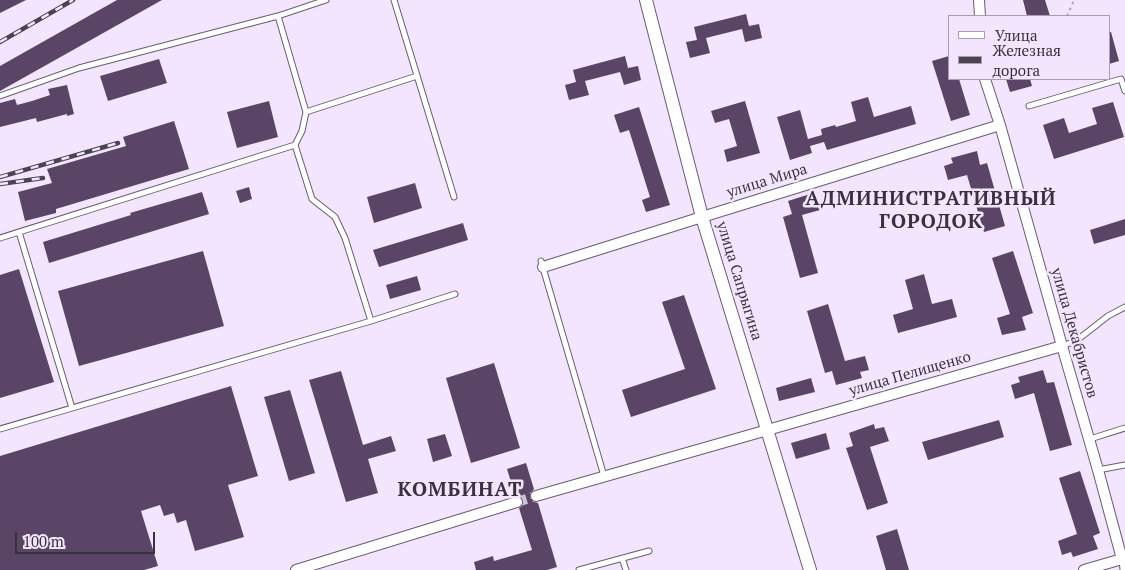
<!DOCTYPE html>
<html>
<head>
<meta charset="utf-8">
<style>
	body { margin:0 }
	#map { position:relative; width:1125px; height:570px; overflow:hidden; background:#f4e5fe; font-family:"PT Serif",serif }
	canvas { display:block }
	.legend { position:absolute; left:948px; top:15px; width:162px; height:65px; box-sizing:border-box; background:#f4e5fe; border:1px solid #a99db0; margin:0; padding:6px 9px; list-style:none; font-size:15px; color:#38323c }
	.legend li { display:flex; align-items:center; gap:10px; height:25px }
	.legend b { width:25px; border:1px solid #a99db0 }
	.scale { position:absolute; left:15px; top:532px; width:140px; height:22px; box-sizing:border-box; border:2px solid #38323c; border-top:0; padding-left:6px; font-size:15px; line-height:18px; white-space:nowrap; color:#38323c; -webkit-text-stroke:4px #f4e5fe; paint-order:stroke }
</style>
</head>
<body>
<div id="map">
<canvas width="1125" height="570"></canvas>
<ul class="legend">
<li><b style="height:6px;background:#fff"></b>Улица</li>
<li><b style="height:6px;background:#4b4450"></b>Железная дорога</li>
</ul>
<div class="scale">100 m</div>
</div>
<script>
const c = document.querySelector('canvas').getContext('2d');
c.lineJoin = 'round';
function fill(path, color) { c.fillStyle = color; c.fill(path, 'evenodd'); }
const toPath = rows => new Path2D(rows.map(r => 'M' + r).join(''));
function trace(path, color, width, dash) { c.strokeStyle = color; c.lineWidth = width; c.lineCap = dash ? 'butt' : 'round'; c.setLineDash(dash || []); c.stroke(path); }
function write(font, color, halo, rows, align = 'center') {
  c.font = font + ' "PT Serif",serif'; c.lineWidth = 5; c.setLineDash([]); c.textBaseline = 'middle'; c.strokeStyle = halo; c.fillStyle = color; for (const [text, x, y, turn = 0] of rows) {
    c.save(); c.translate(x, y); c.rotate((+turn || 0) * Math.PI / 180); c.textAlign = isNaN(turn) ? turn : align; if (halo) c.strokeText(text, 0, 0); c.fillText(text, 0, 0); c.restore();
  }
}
const building = toPath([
	[0,0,26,0,0,13],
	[117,0,162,0,0,91,0,66],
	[1023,0,1045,0,1050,16,1027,16],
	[746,14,749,26,759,24,762,38,745,42,742,29,706,38,710,53,690,58,686,42,697,40,694,27],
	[1109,32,1111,32,1119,61,1109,64],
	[625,56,628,68,638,66,641,80,624,85,620,72,585,81,589,95,569,100,565,85,576,82,573,70],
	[949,56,949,79,959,79,970,115,951,121,932,61],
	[159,59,167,83,108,101,100,76],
	[1006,79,1030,79,1032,86,1010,92],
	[67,85,74,114,67,116,67,114,37,122,36,118,0,127,0,103,15,99,17,105,32,101,50,95,48,89],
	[868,97,874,117,911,106,916,124,827,150,824,142,810,146,812,153,790,160,777,117,800,110,808,139,822,135,821,129,835,125,836,127,856,121,851,102],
	[269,101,278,137,237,148,227,112],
	[745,101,760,153,727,162,724,150,737,146,729,119,715,123,711,111],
	[1113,102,1124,137,1054,159,1043,125,1064,118,1069,133,1097,124,1092,108],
	[639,107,670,205,646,212,642,200,650,197,629,130,620,133,614,115],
	[174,121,189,169,56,209,56,213,25,221,18,192,52,183,47,169,126,146,123,137],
	[977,151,980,165,987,163,1005,226,984,232,967,175,948,180,944,166,953,163,951,158],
	[415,183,422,208,374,223,367,197],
	[249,187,252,199,240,203,236,191],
	[202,192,209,214,49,263,43,242,131,215,130,213],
	[810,194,811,199,817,197,820,210,802,215,818,273,800,278,783,217,792,214,788,201],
	[1125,219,1125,235,1094,244,1090,230],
	[463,223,468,240,379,267,373,250],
	[203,251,224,326,79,366,58,291],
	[1013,251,1033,313,1022,317,1026,330,1002,335,997,318,1010,314,992,258],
	[19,269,54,382,0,398,0,275],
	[924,274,932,304,952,299,957,317,898,333,893,315,913,309,905,280],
	[417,276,421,290,390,299,386,285],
	[684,295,716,389,631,417,622,390,685,369,662,302],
	[828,304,845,361,865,356,869,370,860,372,862,378,836,385,832,371,825,373,807,311],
	[494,363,520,448,471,463,446,378],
	[1043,370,1047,383,1054,382,1072,445,1050,451,1034,393,1015,399,1011,385,1020,382,1018,377],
	[341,371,363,445,391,436,396,451,368,459,378,493,346,502,309,380],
	[811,378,815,392,779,401,776,388],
	[231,386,258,476,228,485,244,537,195,551,186,520,177,523,174,513,164,516,160,505,141,511,158,566,144,570,0,570,0,456],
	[290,390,315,473,289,481,264,397],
	[999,420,1004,437,928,460,922,442],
	[874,424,875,429,884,427,889,441,870,447,888,503,867,510,846,448,853,446,849,433],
	[826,433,830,449,796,459,791,443],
	[445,434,452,456,433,462,427,439],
	[526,463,534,489,530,494,530,498,534,502,538,503,557,567,547,570,476,570,474,562,493,556,494,561,532,550,519,508,522,506,524,500,521,497,515,495,507,469],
	[1080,471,1100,533,1093,536,1098,549,1073,557,1071,552,1062,555,1058,541,1077,534,1059,478],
	[897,529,909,570,886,570,876,536]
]);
const minorTunnel = toPath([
	[517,502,536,496]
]);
const path = toPath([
	[1067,16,1074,0]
]);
const service = toPath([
	[394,0,454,197],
	[278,16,306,112,302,131,295,145,312,199,335,217,345,238,371,321],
	[0,96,79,68,278,16,326,0],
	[1029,106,1121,79,1125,91],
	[306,112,417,76],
	[19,232,72,408],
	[0,238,295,145],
	[541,261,604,476],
	[1062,346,1076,341,1108,316,1125,307],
	[0,429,371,321,455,294],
	[1090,439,1125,428],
	[1098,470,1125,465],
	[622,558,626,570],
	[1122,559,1123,570],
	[579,570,649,551]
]);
const minor = toPath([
	[979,0,980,16],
	[985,79,1000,125,1062,346,1098,470,1122,559,1084,570],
	[543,267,702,217,1000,125],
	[536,496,1062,346],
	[296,570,517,502]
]);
const tertiary = toPath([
	[646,0,702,217,810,570]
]);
const rail = toPath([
	[0,42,73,0],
	[0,177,118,143],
	[0,184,43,178]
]);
const streetNames = [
	["улица Мира",767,181,-17],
	["улица Сапрыгина",739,281,73],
	["улица Декабристов",1074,333,74],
	["улица Пелищенко",910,374,-16]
];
const districtNames = [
	["АДМИНИСТРАТИВНЫЙ",931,199],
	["ГОРОДОК",931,222],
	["КОМБИНАТ",460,490]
];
fill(building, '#5a4566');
trace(minorTunnel, '#cec1d7', 10, [10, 5]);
trace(service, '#695c71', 7);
trace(minor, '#695c71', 12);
trace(tertiary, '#695c71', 14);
trace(path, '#aea2b6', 2, [2.5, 4]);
trace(service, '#fff', 5);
trace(minor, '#fff', 10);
trace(tertiary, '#fff', 12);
trace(rail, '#4b4450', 4.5);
trace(rail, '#f4e5fe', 2.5, [8]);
write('15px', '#38323c', '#f4e5fe', streetNames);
c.letterSpacing = '1px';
write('bold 20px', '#38323c', '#f4e5fe', districtNames);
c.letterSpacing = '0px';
</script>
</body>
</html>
